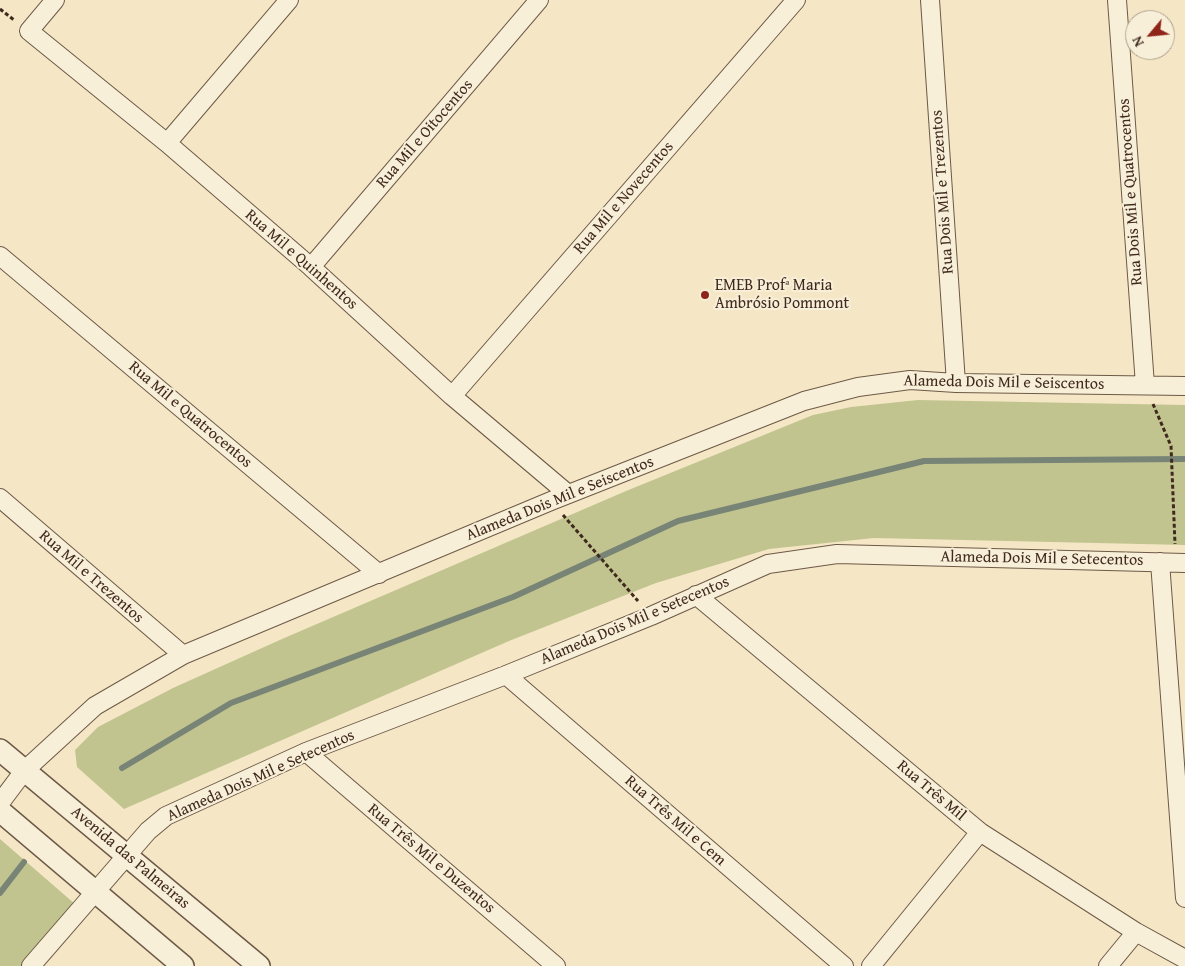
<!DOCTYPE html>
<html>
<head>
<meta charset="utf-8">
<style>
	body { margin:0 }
	#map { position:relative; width:1185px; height:966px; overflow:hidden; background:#f5e7c5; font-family:"Gentium Book Plus",serif }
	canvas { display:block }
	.north { position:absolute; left:1125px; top:10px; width:50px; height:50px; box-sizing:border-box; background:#f8efd9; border:1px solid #aea08e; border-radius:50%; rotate:242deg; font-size:14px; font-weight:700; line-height:20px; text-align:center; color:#402a1d }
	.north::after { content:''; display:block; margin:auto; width:18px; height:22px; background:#8f2418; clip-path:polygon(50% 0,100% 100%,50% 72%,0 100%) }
</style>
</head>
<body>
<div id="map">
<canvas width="1185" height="966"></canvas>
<div class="north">N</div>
</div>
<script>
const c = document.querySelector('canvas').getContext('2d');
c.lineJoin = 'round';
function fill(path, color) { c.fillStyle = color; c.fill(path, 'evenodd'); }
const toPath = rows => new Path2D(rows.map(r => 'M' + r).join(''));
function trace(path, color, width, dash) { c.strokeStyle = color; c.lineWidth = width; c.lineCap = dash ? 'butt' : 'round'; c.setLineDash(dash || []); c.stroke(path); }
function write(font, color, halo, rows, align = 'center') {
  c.font = font + ' "Gentium Book Plus",serif'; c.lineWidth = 4; c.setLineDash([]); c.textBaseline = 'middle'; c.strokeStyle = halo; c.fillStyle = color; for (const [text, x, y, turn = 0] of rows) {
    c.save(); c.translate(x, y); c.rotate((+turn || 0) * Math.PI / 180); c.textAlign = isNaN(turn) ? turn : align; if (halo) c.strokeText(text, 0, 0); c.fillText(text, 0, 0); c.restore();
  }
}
const green = toPath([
	[918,400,1185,405,1185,545,874,538,769,549,656,583,509,641,124,809,77,767,75,750,98,727,173,688,282,639,626,491,813,415,851,407],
	[0,839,75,904,22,966,0,966]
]);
const stream = toPath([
	[122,768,231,703,513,597,678,521,924,461,1185,459],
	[0,893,24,862]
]);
const path = toPath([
	[0,9,14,20],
	[1153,404,1171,446,1175,544],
	[563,515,638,601]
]);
const minor = toPath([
	[55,0,29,31,167,143,311,267,452,396,568,494],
	[930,0,956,383],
	[1117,0,1145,385],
	[167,143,289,0],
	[0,256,379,574],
	[311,267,539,0],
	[452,396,796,0],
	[0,498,183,655],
	[1160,562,1185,898],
	[696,595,980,832,1136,932,1185,959],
	[506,675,844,966],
	[306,752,556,966],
	[0,803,24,771,95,706,183,655,551,501,804,401,858,387,910,380,956,383,1185,386],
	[31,966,148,831,166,816,306,752,506,675,651,616,768,564,837,554,1185,563],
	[871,966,980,832],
	[1108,966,1136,932]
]);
const tertiary = toPath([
	[0,750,259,966],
	[0,811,183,966]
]);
const markers = [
	[705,295,5,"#8f2418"]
];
const streetNames = [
	["Rua Mil e Oitocentos",425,134,-49],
	["Rua Dois Mil e Trezentos",943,192,-94],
	["Rua Dois Mil e Quatrocentos",1131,192,-94],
	["Rua Mil e Novecentos",624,198,-49],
	["Rua Mil e Quinhentos",301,260,41],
	["Alameda Dois Mil e Seiscentos",1004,383,1],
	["Rua Mil e Quatrocentos",190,415,40],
	["Alameda Dois Mil e Seiscentos",560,499,-22],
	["Alameda Dois Mil e Setecentos",1042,559,1],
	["Rua Mil e Trezentos",91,577,41],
	["Alameda Dois Mil e Setecentos",635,621,-23],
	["Alameda Dois Mil e Setecentos",261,776,-24],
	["Rua Três Mil",931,791,40],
	["Rua Três Mil e Cem",675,821,41],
	["Avenida das Palmeiras",130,858,40],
	["Rua Três Mil e Duzentos",431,859,40]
];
const poiNames = [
	["EMEB Profª Maria",715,286],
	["Ambrósio Pommont",715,304]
];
fill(green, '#c2c490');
trace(stream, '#788476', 6);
trace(minor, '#6d5947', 20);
trace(tertiary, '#6d5947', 24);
trace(path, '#402a1d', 3, [4, 2.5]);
trace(minor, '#f8efd9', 18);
trace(tertiary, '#f8efd9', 21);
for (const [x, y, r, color] of markers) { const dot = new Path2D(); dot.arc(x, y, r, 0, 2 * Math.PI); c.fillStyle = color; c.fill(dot); trace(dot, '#f8efd9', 2); }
write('16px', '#402a1d', '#f8efd9', streetNames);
write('16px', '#402a1d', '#f8efd9', poiNames, 'left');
</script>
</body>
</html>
